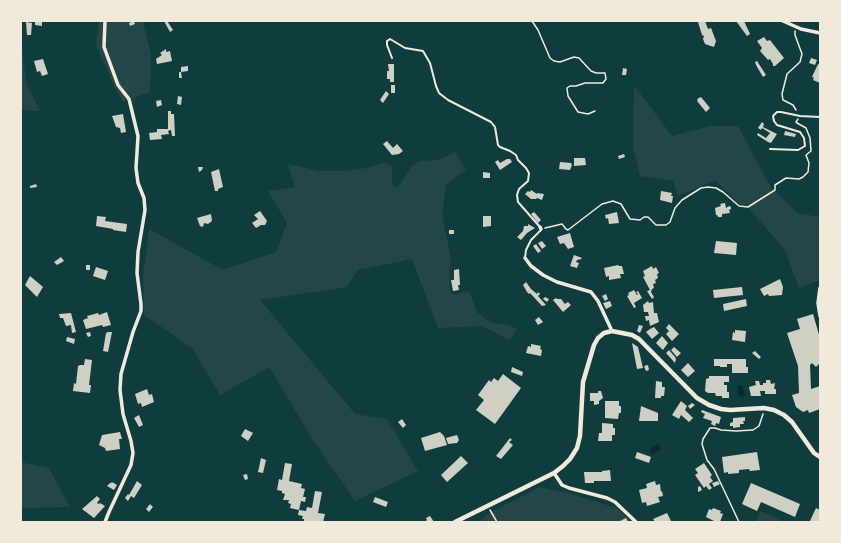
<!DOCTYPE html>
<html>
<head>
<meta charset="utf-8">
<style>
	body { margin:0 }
	#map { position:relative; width:841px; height:543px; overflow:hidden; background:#0f3d3e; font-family:"Alegreya Sans",sans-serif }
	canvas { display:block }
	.frame { position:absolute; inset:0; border:22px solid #f1e9da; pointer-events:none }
</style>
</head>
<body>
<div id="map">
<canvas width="841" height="543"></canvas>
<div class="frame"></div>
</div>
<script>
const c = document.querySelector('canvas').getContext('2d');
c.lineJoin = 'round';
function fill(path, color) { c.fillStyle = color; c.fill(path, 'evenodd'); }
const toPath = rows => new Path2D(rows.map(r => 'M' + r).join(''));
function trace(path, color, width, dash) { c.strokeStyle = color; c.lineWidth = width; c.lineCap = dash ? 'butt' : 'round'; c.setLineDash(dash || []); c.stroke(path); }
const green = toPath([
	[99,21,143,21,151,55,150,92,123,102,114,86,96,45],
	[21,43,27,85,40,111,21,110],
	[634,85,672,136,710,126,738,126,771,188,798,213,820,217,820,280,799,288,785,250,747,206,739,204,715,180,678,196,673,181,640,176,633,147],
	[455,152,466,170,446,185,442,215,451,259,449,270,450,289,452,295,469,291,477,312,491,323,509,325,517,329,510,340,482,326,438,328,412,259,358,270,347,287,260,300,355,414,387,419,418,471,355,501,313,440,269,367,220,395,192,348,144,315,143,276,149,229,223,270,276,252,287,223,268,191,295,187,288,164,320,171,346,171,367,168,383,163,388,164,392,167,392,181,395,188,400,184,412,166,420,161,439,160],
	[21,462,49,468,70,507,21,508],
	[540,487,564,492,617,508,632,522,478,522,491,512],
	[760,511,785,522,756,522]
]);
const water = toPath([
	[742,385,745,396,739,397,737,386],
	[658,444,661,449,652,455,649,450]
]);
const building = toPath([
	[35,21,42,21,42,26,35,25],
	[134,21,135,24,130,26,129,23],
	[164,21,167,21,173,30,170,32],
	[702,21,705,21,708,29,711,28,716,41,714,47,705,44,703,39,704,36,702,35,698,22],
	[736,21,744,21,750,34,747,36],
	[26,22,32,23,31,35,27,35],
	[764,37,767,41,770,40,784,58,775,66,773,66,773,64,770,59,768,60,760,51,762,48,757,41],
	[166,49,166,52,170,51,172,61,157,64,156,59,162,55,160,53],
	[811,58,817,60,815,65,809,63],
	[43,59,48,74,42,76,40,71,37,72,34,61],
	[757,61,766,75,763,77,756,65,755,62],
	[388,64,394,64,394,82,390,82,390,79,387,79,387,71,389,71],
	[818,64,820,65,820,83,813,80,814,78,812,77],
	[188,66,188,71,181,72,181,67],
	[623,68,627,69,626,75,622,75],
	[179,72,181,72,182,78,179,78],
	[391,85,395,85,395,93,391,93],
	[386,91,389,94,383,103,380,100],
	[178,96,182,97,181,105,177,104],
	[701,97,710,108,706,112,697,101,698,100,697,99],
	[161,100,162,105,157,107,156,101],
	[168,111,171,111,171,114,174,114,175,136,172,136,171,130,168,131,169,134,161,135,162,139,150,140,149,133,157,132,157,129,168,129],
	[123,114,126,132,121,133,120,128,116,127,112,116],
	[762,122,764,124,763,127,777,134,771,143,768,142,757,135,758,133,766,138,770,133,762,128,761,130,758,128],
	[785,131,796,134,795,137,784,135],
	[387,141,393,148,397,144,403,151,399,154,392,155,383,144],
	[624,154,625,157,619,159,618,156],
	[574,158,585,158,586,165,574,166],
	[507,159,510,159,512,162,500,170,495,162,498,160,500,163],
	[560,162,571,163,572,165,570,170,559,169],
	[198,167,203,167,202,170,199,172],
	[219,169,223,187,218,189,218,191,215,191,211,172],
	[483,172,490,173,490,178,483,178],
	[36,184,37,187,30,188,30,186],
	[531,190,537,194,537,193,544,194,542,200,537,198,536,199,531,199,525,194,528,191,530,192],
	[661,191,672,193,671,196,673,196,672,203,660,200],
	[725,203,726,208,729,206,731,207,731,209,729,210,730,213,722,214,722,217,718,217,717,215,716,215,715,208,721,206,720,204],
	[260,211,267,221,265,225,261,225,256,228,252,223,258,219,254,215],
	[534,212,541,220,538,223,531,214],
	[617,212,619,223,609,224,608,218,606,219,605,215],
	[211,214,212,221,208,224,204,223,203,227,200,226,197,218],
	[97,216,106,217,105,221,127,224,126,232,113,230,113,229,96,226],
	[483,216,491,216,491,226,483,227],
	[528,224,535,228,527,233,521,240,517,237,523,231,524,226,528,226],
	[449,230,454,230,454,234,449,234],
	[570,233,574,247,568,249,564,243,560,244,557,237],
	[542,241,546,246,542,249,538,243],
	[716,241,737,243,736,255,714,253],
	[536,244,541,251,538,253,533,246],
	[574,255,582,258,581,259,577,260,576,262,579,263,577,268,570,266],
	[61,257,64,261,57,265,54,262],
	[86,265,90,265,90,270,86,270],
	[618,265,619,266,622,266,624,274,620,274,621,278,609,280,609,276,606,277,604,268],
	[652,266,653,269,656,267,659,273,657,274,658,278,655,280,656,283,653,284,654,288,652,289,651,292,654,297,652,299,647,291,650,290,643,277,645,276,643,271],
	[96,267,108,271,105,280,93,276],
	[459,269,460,285,458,285,459,290,453,291,451,280,454,280,454,270],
	[30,276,43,287,37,297,25,285],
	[780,279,783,287,782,295,769,296,768,294,764,296,760,289],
	[526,282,531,289,537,294,538,292,540,294,538,296,546,305,542,306,530,293,529,294,527,292,523,285],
	[742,287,743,295,714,298,713,290],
	[634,290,637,295,638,294,636,292,638,291,642,298,634,303,636,307,634,308,627,296,629,295,628,293],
	[606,294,608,299,605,301,602,296],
	[545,297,549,299,547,302,543,299],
	[556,298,557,299,561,299,565,304,568,302,571,305,563,312,553,300],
	[746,299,747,306,724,311,723,304],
	[610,301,612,306,606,309,603,303],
	[648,301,649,303,653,302,654,313,657,313,659,322,650,326,649,320,646,321,645,316,649,316,648,312,644,312,643,305],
	[107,312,111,325,103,327,102,325,86,329,83,320,88,318,87,316,98,313,99,315],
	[71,313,76,332,72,333,71,325,66,326,63,318,60,318,59,314],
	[813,314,820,338,820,363,816,367,812,363,810,365,811,389,820,386,820,409,809,413,808,410,803,412,796,407,792,395,799,393,798,366,787,333,800,329,797,319],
	[539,317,543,322,538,325,535,320],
	[669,324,679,334,672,341,666,334,669,331,666,328],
	[639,325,643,326,640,333,637,331],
	[654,327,659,333,652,339,646,332,650,329],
	[735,330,746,331,745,342,732,340,733,332,735,333],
	[90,332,91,336,88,337,86,333],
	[108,332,112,332,108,352,103,351,106,333],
	[662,336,668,343,663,350,656,343],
	[67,337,75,339,74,344,66,341],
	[632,343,638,347,643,368,637,369],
	[531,344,541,346,540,349,542,350,541,356,526,353,528,346,531,347],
	[674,347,681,353,677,357,671,350],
	[669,350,675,357,676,359,675,363,666,353],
	[755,351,761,357,759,359,752,353],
	[85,359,92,360,89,385,91,385,90,393,73,391,74,383,76,384,78,366,80,365,84,365],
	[714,359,746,359,746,367,748,367,748,373,732,373,732,364,727,364,727,367,720,367,720,366,714,366],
	[688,363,695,371,688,377,681,370],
	[648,365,649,370,646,371,644,366],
	[512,367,523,372,522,376,511,372],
	[503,374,521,388,495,424,476,410,484,400,478,395,489,380,491,382,494,378,498,381],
	[709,376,729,376,729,382,724,382,724,385,727,385,727,392,729,392,729,398,722,398,722,396,716,396,715,393,708,393,705,391,706,379,709,378],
	[766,380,770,380,771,384,775,383,774,389,776,389,776,394,765,394,765,391,760,391,761,396,751,396,749,387,756,385,755,381,759,381,760,385,763,385,763,383,766,383],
	[656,381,662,382,662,387,665,387,664,396,661,396,661,398,655,398],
	[147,389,149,395,152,394,154,402,142,407,141,403,138,404,135,394],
	[598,391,601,391,603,398,599,401,599,404,594,405,594,401,590,401,590,393,598,393],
	[605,401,619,401,619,406,621,406,621,413,619,413,618,419,605,418],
	[681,401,687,406,685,410,693,418,689,422,681,415,679,419,672,415],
	[692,403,695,405,690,409,688,406],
	[641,406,658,413,658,421,639,421],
	[702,410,721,417,719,424,716,423,715,426,711,424,712,421,703,418,705,414,701,412],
	[139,415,143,425,139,427,134,418],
	[745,417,745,421,743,421,744,424,740,424,740,427,733,428,733,426,730,426,730,423,733,422,733,418],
	[402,419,406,425,403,428,398,422],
	[602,423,613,424,613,428,615,428,615,435,612,435,612,441,598,441,599,433,602,433],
	[245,429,253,433,248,441,241,436],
	[120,432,122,439,119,439,120,449,106,451,105,448,99,445,102,435],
	[440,432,444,436,447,445,425,451,421,438],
	[457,435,459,440,457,443,448,444,446,438],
	[510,438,512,440,509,442,513,445,501,459,496,456],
	[637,452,651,457,649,463,635,458],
	[757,452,760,470,750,471,749,469,739,470,739,473,728,474,728,472,724,473,722,457],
	[461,456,468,463,447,482,441,475],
	[261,458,266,460,263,473,258,472],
	[285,463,292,464,289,481,302,484,301,488,305,489,303,497,306,497,305,502,301,501,299,510,306,511,307,507,312,508,315,491,322,492,318,513,325,514,323,522,304,522,304,519,302,519,303,516,298,515,299,510,290,508,291,504,288,503,289,500,283,500,285,494,282,493,282,491,277,490,279,479,282,480],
	[704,463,712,475,710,477,713,481,709,484,712,488,709,490,706,486,704,488,695,475,698,473,695,469],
	[610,470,611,481,594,481,594,483,585,483,584,472,602,472,602,471],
	[247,474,248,479,245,480,243,475],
	[137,481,142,485,134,498,131,496,128,501,125,498,128,494,129,495],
	[655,481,656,485,660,484,661,492,662,491,663,496,658,497,660,502,647,506,646,502,642,503,639,490,647,488,646,484],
	[718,481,720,484,714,487,712,483],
	[112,482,117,485,114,490,107,486,110,483,111,483],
	[751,483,800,504,795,517,761,502,757,511,742,504],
	[700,486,702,490,698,492,698,487],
	[97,496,100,499,97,503,99,504,100,503,105,506,94,518,82,509],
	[375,497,388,502,386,507,373,502],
	[150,504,153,507,149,512,146,509],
	[713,508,721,511,720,513,723,514,720,522,716,522,706,517,709,509,712,510],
	[816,508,820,510,820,522,810,521],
	[667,513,671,521,668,522,655,522,653,519],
	[430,516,434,522,427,522,426,521,427,520,426,518],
	[626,518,628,522,618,522]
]);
const path = toPath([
	[532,21,538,30,550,58,554,61,560,62,574,57,579,58,591,71,596,73,605,73,606,79,603,83,585,83,576,86,570,86,567,88,568,96,578,112,588,114,595,111],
	[795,31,795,35,802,54,800,62,787,74,782,94,783,100,793,105,796,110],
	[545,228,562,224,566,229,568,230,602,204,613,201,621,204,630,219,640,220,644,217,648,217,656,225,666,225,670,222,675,208,682,200,701,188,708,187,716,188,723,192,739,206,748,207,775,190,775,185,786,178,799,179,803,177,808,172,809,163,806,155,811,151,810,138,806,128,797,123,796,122,798,119],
	[490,510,497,522],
	[739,522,714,469,707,460,702,444,703,439,710,428,715,428,721,430,736,431,753,430,759,426,763,414]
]);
const service = toPath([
	[392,58,387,45,387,41,390,39,405,48,423,51,430,63,436,86,439,93,448,100,491,122,495,127,498,145,500,147,510,151,516,155,518,160,526,168,529,173,528,181,519,189,517,195,518,202,540,227],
	[770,149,798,150,805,146,804,138,800,132,777,125,774,121,773,116,777,112,781,112,800,116,820,117],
	[525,258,526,250,531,240,541,230]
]);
const minor = toPath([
	[105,21,104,47,118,85,129,99,138,136,136,168,138,183,144,198,145,210,138,252,137,273,141,304,141,311,133,332,121,374,120,390,123,414,131,441,133,453,131,465,109,512,105,522],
	[783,21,801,29,820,33],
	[540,227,541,229],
	[525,258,531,266,543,275,557,282,591,292,598,301,612,331],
	[820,288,818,303,820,316],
	[554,473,562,485,569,488,607,498,615,502,636,522]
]);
const tertiary = toPath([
	[455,522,554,473,563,466,570,459,577,448,580,436,583,382,594,345,598,338,604,333,612,331,632,335,639,339,697,398,709,405,721,409,730,410,764,408,774,410,784,415,792,422,814,453,820,457]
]);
fill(green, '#244646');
fill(water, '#0a2a2b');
fill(building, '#cfcfc3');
trace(path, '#f1e9da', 1.5);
trace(service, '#f1e9da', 2);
trace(minor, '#f1e9da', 3.5);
trace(tertiary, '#f1e9da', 4.5);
</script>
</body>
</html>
